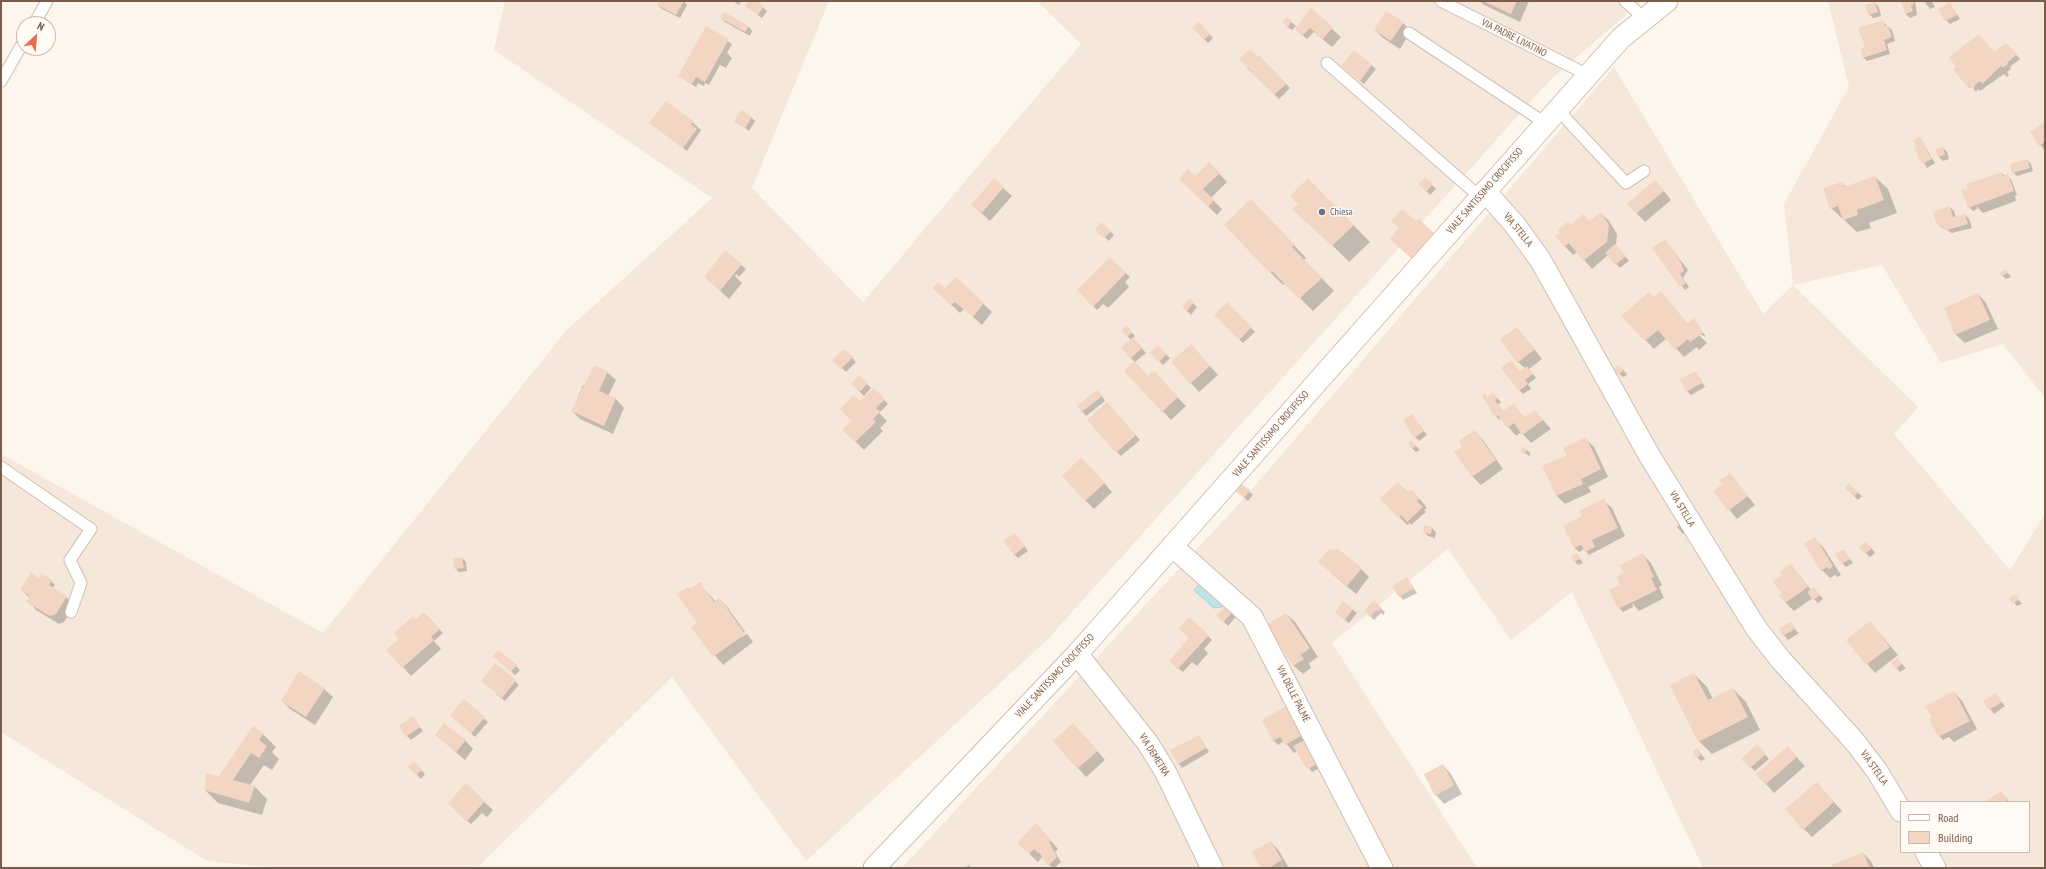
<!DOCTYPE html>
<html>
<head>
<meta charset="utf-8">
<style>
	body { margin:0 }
	#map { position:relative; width:2046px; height:869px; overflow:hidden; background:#fdf6ec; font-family:"PT Sans Narrow",sans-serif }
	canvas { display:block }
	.frame { position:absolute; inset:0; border:2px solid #7a5c4d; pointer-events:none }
	.legend { position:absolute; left:1900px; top:801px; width:130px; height:52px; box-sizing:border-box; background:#fffaf3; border:1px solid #cabbb1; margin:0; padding:5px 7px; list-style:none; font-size:12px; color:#7a5c4d }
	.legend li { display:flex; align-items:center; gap:8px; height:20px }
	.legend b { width:20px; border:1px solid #cabbb1 }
	.north { position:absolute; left:16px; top:16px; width:40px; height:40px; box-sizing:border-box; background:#fffaf3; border:1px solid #cabbb1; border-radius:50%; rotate:26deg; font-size:11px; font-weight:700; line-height:16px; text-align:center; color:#7a5c4d }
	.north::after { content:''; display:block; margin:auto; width:14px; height:18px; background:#e76f51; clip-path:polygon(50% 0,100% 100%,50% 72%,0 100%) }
</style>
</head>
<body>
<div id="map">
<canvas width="2046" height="869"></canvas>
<div class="frame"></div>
<ul class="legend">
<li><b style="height:5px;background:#fff"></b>Road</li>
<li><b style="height:11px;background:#f3d5c3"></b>Building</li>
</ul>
<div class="north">N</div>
</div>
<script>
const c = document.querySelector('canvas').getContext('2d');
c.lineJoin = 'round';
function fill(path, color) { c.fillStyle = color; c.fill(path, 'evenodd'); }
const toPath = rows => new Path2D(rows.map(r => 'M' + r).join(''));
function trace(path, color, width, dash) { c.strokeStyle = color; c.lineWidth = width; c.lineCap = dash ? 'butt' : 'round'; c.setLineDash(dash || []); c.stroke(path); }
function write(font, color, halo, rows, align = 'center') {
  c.font = font + ' "PT Sans Narrow",sans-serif'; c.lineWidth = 3; c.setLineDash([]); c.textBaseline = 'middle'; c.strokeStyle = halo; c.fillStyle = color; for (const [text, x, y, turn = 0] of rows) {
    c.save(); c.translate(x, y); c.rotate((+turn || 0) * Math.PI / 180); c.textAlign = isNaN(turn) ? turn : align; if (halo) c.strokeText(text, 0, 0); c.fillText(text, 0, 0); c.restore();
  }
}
const residential = toPath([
	[505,1,829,1,752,188,863,302,1081,44,1037,1,1642,1,1550,80,1047,640,806,861,672,677,477,868,280,868,207,861,1,732,1,454,323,633,566,331,712,198,494,50],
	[1828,1,2045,1,2045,398,2003,344,1941,363,1882,265,1793,285,1918,407,1894,434,2010,570,2045,514,2045,868,1703,868,1572,592,1511,640,1448,549,1332,643,1477,868,902,868,1247,495,1614,67,1763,314,1793,285,1784,204,1849,87],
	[1901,802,2029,802,2029,852,1901,852]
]);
const water = toPath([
	[1203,580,1223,603,1222,607,1214,608,1194,590,1203,580]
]);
const shadow = toPath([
	[660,1,684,1,687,5,680,18,662,9,658,5],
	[733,1,741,1,739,5],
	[749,1,755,1,767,11,762,18,746,6],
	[1479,1,1529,1,1520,22,1484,5],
	[1901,1,1915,1,1917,15,1910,18,1906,14],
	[1924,1,1932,1,1935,7,1930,9],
	[1875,3,1879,7,1881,16,1873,18,1869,14],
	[1950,4,1960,19,1950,24,1946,20],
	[1311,10,1341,37,1332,47,1314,32,1307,39,1296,29],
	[724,13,749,27,752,31,750,36,725,22,721,18],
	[1287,18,1296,26,1292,30,1287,27],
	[1882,21,1892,30,1895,41,1887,44,1890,54,1867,61,1863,57,1866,47],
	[1199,23,1213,38,1208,43,1194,28],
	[1403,23,1411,31,1400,49,1383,38,1375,30],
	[706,28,732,44,727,53,732,58,726,68,720,65,709,85,705,83,704,86,698,83,696,87,679,76],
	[2006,44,2020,59,2010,67,2011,69,2007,72,2009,75,2007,77,2004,74,1980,91,1978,89,1976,92,1973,88,1975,86,1974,85,1970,88,1967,85,1994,52],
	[1354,51,1376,69,1364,84,1342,66],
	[1259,56,1290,88,1279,99,1247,68],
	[751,117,755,121,749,131,735,121],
	[692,122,701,130,687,151,651,123],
	[2045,123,2045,151,2031,132],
	[1920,138,1935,163,1927,168,1915,147],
	[1943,148,1947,152,1949,159,1943,161,1939,157,1937,150],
	[2027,160,2031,164,2033,171,2017,176,2013,172],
	[1209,163,1227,182,1211,198,1222,209,1217,215,1180,179,1195,177],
	[2001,173,2011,179,2017,195,2015,196,2016,201,1983,213,1976,206,1977,209,1973,211,1969,207,1967,189],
	[1875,177,1888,189,1897,213,1869,223,1871,228,1857,232,1831,208,1841,183,1846,187],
	[1425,178,1436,189,1430,195,1420,184],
	[1308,179,1370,242,1349,262,1305,218,1298,205],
	[994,180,1012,196,990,221,981,213],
	[1663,190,1671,200,1645,222,1628,204],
	[1950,207,1954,211,1956,218,1965,215,1969,219,1972,228,1952,233,1941,227,1937,223],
	[1263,213,1306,258,1304,260,1334,291,1313,311,1285,283,1283,285,1270,272],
	[1601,213,1609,221,1617,234,1616,246,1629,261,1620,268,1608,255,1592,269,1577,252,1573,255,1556,237,1571,226,1590,222],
	[1110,231,1114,235,1109,241,1100,233],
	[1665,240,1688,270,1683,278,1689,287,1685,290,1654,248],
	[1110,258,1130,277,1125,282,1129,287,1108,308,1103,304,1097,310,1078,290],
	[736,261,746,269,739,277,736,274,735,276,742,283,729,299,705,277],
	[2006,270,2011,277,2006,279,2002,275],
	[956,279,992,312,982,325,964,309,960,313,942,296,945,290],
	[1978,294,1986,303,1998,329,1965,343,1956,335,1945,308],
	[1190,300,1197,307,1191,315,1183,307],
	[1227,303,1255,332,1243,343,1215,315],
	[1623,316,1687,324,1694,319,1706,337,1697,333,1707,343,1699,350,1697,347,1684,357,1667,338,1654,349],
	[1126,327,1135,336,1133,338,1146,353,1135,362,1131,358,1131,340,1122,330],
	[1517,328,1542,359,1529,369,1536,378,1528,384,1531,389,1523,394,1519,390,1520,372,1525,368,1518,362],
	[1158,347,1170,358,1163,365,1152,353],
	[844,350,856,362,846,372,834,360],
	[1199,354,1218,375,1199,392,1172,362],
	[1620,367,1627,374,1626,376,1623,377,1616,371],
	[1125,371,1149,377,1154,373,1186,406,1171,420],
	[607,372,616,380,608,396,616,399,624,408,613,434,580,419,572,411,583,385,585,386],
	[1696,372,1705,387,1691,395,1687,391],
	[859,376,871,388,864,396,852,384],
	[874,389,888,404,879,413,887,421,880,428,883,431,864,450,844,430,852,421,860,403],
	[1101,395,1105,401,1086,416,1078,406],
	[1485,395,1488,397,1497,398,1501,402,1498,405,1503,411,1513,405,1525,418,1535,411,1551,429,1531,443,1521,432,1516,436,1501,418,1499,420,1496,416,1499,414],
	[1412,415,1427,435,1419,441,1415,437],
	[1133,432,1140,440,1121,456,1117,452],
	[1475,432,1483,440,1503,469,1481,485,1473,477,1456,452,1464,446],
	[1585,438,1594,447,1608,477,1588,487,1591,492,1565,504,1557,496,1568,455],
	[1412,442,1420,450,1416,452,1412,448],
	[1526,449,1530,453,1530,456,1522,452],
	[1090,467,1112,492,1094,509,1085,500],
	[1730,474,1755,505,1737,519,1714,491,1724,484],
	[1849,485,1862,496,1858,500,1846,488],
	[1249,491,1253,495,1248,501,1240,494],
	[1408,493,1420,499,1427,508,1424,510,1426,512,1411,525,1410,523,1407,525,1382,498],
	[1603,500,1612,508,1625,536,1589,555,1584,549,1579,552,1575,548,1565,526,1583,517],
	[1679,525,1686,532,1683,534,1677,527],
	[1432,528,1436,532,1435,538,1428,536,1424,532],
	[1018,538,1028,551,1018,558,1014,554],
	[1815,539,1823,547,1841,575,1838,577,1835,575,1830,578,1822,570],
	[1870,546,1875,553,1870,557,1860,547],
	[1844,550,1853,563,1846,567,1842,563],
	[1577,554,1583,563,1578,565,1574,561],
	[1642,554,1651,563,1662,585,1659,587,1664,598,1639,611,1632,603,1633,607,1623,612,1619,608,1625,573],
	[462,558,466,562,467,571,459,572,455,568],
	[1791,565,1811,590,1814,588,1823,599,1818,603,1813,598,1794,611,1786,603,1780,595,1782,593,1783,575],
	[1361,569,1369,577,1356,594,1331,573],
	[1407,578,1417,593,1403,600,1400,596],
	[40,579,51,581,55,585,53,588,66,597,75,605,64,622,59,624,36,610,28,601,30,598,21,590],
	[699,583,716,602,720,599,728,608,745,632,741,636,742,637,747,634,753,642,723,665,692,627,700,627,690,590],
	[2016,596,2022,604,2017,606,2011,598],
	[1374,602,1385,612,1383,615,1381,613,1374,620,1365,611],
	[1230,603,1240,612,1228,626,1218,616],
	[1344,603,1357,613,1349,623,1340,616],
	[1286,614,1295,622,1318,657,1309,663,1311,668,1303,674,1294,666,1268,626],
	[428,617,443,633,434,641,441,649,411,676,403,667,400,639,416,620],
	[1870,622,1898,655,1875,673,1847,640],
	[1789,624,1799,633,1788,640,1780,630],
	[1208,636,1212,640,1204,649,1208,653,1197,666,1192,662,1183,672,1174,665],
	[1897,659,1906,668,1900,672,1892,663],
	[498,660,516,666,520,670,515,675],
	[300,673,324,689,333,697,315,725,290,709,282,701],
	[1694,674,1707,687,1713,699,1733,689,1746,702,1760,730,1712,754,1699,741],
	[510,676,519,685,505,701,496,694],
	[1954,692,1962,701,1977,729,1954,742,1949,737,1943,740,1939,736,1933,718],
	[1996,695,2005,706,1994,714,1985,702],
	[1292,710,1320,768,1312,772,1297,751,1294,753,1284,741,1278,745,1274,741,1264,720],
	[478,713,488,722,475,737,460,723],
	[413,718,423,731,411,740,407,736],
	[263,734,276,747,272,752,279,759,272,770,264,765,250,785,254,786,267,799,262,815,218,803,205,790],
	[436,735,465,740,473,749,465,760],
	[1199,736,1209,752,1182,768,1179,764],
	[1087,739,1105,760,1086,777,1054,741],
	[1788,748,1805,766,1774,793,1766,784],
	[1697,749,1705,759,1701,761,1697,757],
	[1761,750,1769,759,1755,771,1743,759],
	[414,763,425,774,421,779,410,767],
	[1443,765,1451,774,1462,794,1444,804,1436,795],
	[466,785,493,810,487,817,482,813,471,824,457,812],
	[1825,792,1842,811,1812,837,1804,829],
	[2001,793,2010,802,1986,802],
	[1036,824,1058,849,1055,852,1061,862,1054,868,1049,865,1042,857,1038,862,1018,843],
	[1271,842,1279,851,1289,868,1262,868],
	[1863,853,1871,861,1874,868,1834,868],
	[969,865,971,868,965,868]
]);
const building = toPath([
	[659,1,684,1,676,15,657,5],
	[748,1,757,1,764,6,758,15,745,6],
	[1483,1,1517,1,1511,14],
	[1901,1,1913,1,1914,4,1911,5,1913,11,1905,14],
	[1875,2,1878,12,1868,15,1865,5],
	[1950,2,1957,15,1945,21,1938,9],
	[1311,8,1333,27,1323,39,1310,28,1302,36,1295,29],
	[1386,11,1404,22,1391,41,1374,30],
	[724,12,749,26,745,32,720,18],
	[1286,17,1292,21,1288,27,1282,23],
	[1883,20,1885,26,1888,25,1892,37,1884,40,1887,50,1863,58,1860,49,1865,47,1858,28],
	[1199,22,1210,34,1204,40,1192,28],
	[706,26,729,39,705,82,696,77,692,84,678,76],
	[1979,34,1994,52,2006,43,2017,54,2007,63,2008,64,2003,68,2001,66,1982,84,1980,81,1971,88,1968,85,1967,86,1953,70,1956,67,1949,57],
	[1250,49,1257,56,1259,55,1286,84,1274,95,1239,59],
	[1354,50,1372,65,1360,81,1341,66],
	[666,101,693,121,691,124,697,129,683,148,649,123],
	[741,110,752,117,745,128,734,122],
	[2045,122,2045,142,2039,146,2030,132],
	[1920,137,1932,159,1922,164,1914,147,1916,146,1913,140],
	[1943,147,1945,155,1938,157,1935,149],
	[2027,159,2030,168,2012,173,2010,164],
	[1209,162,1220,173,1203,189,1214,200,1208,207,1179,179,1188,169,1195,176],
	[2002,172,2003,176,2008,174,2014,191,1968,208,1961,190,1968,188,1966,184],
	[1875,176,1884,200,1857,210,1858,215,1843,220,1838,206,1830,209,1823,188,1842,182,1844,187],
	[1425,177,1433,184,1426,192,1418,184],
	[994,178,1004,187,981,214,971,205],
	[1308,178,1354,225,1332,246,1292,209,1298,204,1290,196],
	[1655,180,1664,191,1636,214,1627,204],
	[1251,199,1294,244,1292,247,1322,278,1299,299,1272,271,1270,273,1224,225],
	[1950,206,1953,217,1965,214,1968,224,1947,230,1936,223,1933,212],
	[1402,209,1416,221,1418,218,1435,234,1412,259,1390,239,1399,228,1391,221],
	[1601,212,1609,225,1607,242,1583,261,1569,243,1564,247,1555,236,1560,233,1558,230,1568,222,1570,225,1584,214,1589,221],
	[1101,222,1111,231,1104,238,1095,230],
	[1665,239,1681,262,1684,271,1680,274,1686,283,1680,287,1652,248],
	[1615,244,1626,256,1615,265,1605,253],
	[725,250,742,264,720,291,704,277],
	[1110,257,1126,273,1093,307,1077,290],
	[2006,269,2008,273,2001,276,2000,272],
	[956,277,984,303,973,317,955,302,951,305,932,288,938,282,945,288],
	[1661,291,1687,323,1694,318,1703,333,1690,342,1688,339,1675,350,1658,330,1645,341,1621,316,1649,292,1654,297],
	[1978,293,1990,320,1955,335,1944,308],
	[1190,298,1194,302,1187,311,1182,307],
	[1227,302,1252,327,1239,340,1214,315],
	[1126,325,1132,332,1127,337,1121,330],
	[1517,327,1534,350,1517,363,1500,339],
	[1133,337,1142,348,1130,359,1121,347],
	[1191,344,1210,366,1190,384,1171,362],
	[1158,345,1167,354,1159,362,1150,353],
	[844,349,853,357,841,369,832,360],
	[1511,360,1520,371,1527,366,1533,374,1525,380,1528,384,1519,391,1501,368],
	[1134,361,1148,376,1154,371,1178,397,1162,412,1124,371],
	[594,365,608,371,599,391,616,398,604,426,571,411],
	[1618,365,1623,369,1622,372,1619,374,1615,372,1615,368],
	[1696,371,1702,383,1686,392,1680,379],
	[859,375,868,383,860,392,851,384],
	[874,388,885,399,876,408,880,412,873,419,876,422,855,442,842,430,851,421,840,409,854,395,860,401],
	[1097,390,1102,396,1082,412,1077,406],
	[1493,392,1498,398,1495,400,1503,411,1514,403,1524,418,1535,410,1543,420,1522,435,1514,423,1507,428,1497,414,1494,416,1482,396,1485,393,1487,397],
	[1107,402,1136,435,1116,453,1087,420],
	[1412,414,1424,431,1414,438,1403,420],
	[1475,430,1496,460,1472,477,1454,452,1462,446,1459,441],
	[1586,437,1601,469,1581,479,1583,484,1556,496,1542,466,1567,455,1563,448],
	[1412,440,1416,446,1412,449,1408,443],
	[1522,447,1527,448,1526,453,1520,452],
	[1081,457,1105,483,1085,501,1062,476],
	[1730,473,1748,496,1728,511,1713,491,1722,484,1720,480],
	[1398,482,1408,492,1411,489,1420,499,1417,501,1423,507,1407,522,1401,515,1398,518,1380,498],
	[1240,483,1250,490,1244,498,1234,490],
	[1849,483,1858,492,1854,497,1845,488],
	[1604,498,1618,528,1592,540,1595,547,1585,552,1581,545,1574,548,1563,526,1582,516,1579,511],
	[1424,525,1432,527,1431,534,1423,533],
	[1015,533,1025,546,1014,555,1003,541],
	[1815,537,1833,566,1829,570,1827,567,1821,571,1804,544],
	[1866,541,1872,548,1865,554,1859,547],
	[1338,549,1362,568,1347,586,1318,562,1328,550],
	[1844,549,1850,559,1841,564,1835,554],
	[1577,553,1580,559,1574,562,1571,556],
	[1643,553,1654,577,1651,578,1657,590,1618,609,1609,590,1620,585,1616,577,1624,573,1620,565],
	[462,557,464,568,454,569,453,558],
	[1791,564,1808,587,1785,603,1779,595,1781,593,1773,581,1782,575,1779,572],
	[31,572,39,578,42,574,52,580,49,585,67,596,56,614,50,616,26,602,30,596,20,590],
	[1407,577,1414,588,1399,597,1392,586],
	[700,582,714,602,720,598,745,634,713,657,691,627,697,623,677,594,688,587,690,589],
	[1814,587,1820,595,1813,600,1807,592],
	[2016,594,2019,600,2012,603,2009,598],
	[1374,600,1382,608,1378,611,1376,610,1370,617,1364,611],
	[1343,601,1353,609,1345,620,1335,613],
	[1230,602,1237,608,1223,622,1216,616],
	[424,612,440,629,431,637,434,640,402,668,386,650,399,639,394,633,413,616,416,619],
	[1286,613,1310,648,1301,655,1304,659,1293,666,1266,625],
	[1189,617,1209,635,1178,669,1169,661,1189,638,1179,629],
	[1870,621,1890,647,1866,665,1846,640],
	[1790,622,1796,628,1783,636,1779,629],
	[498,650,517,665,511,672,493,656],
	[1897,658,1902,664,1896,669,1891,663],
	[495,663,516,680,502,698,481,681],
	[299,671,325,688,306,717,281,701],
	[1694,673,1708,700,1733,688,1748,717,1698,742,1670,685],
	[1954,691,1970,721,1938,737,1929,719,1932,718,1925,706],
	[1996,693,2002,702,1989,710,1983,701],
	[464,699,485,717,471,734,450,715],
	[1288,705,1304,734,1285,745,1280,737,1273,741,1262,720],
	[413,716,420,727,406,737,399,726],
	[444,723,466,740,456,752,435,735],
	[1073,723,1098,751,1077,769,1053,741],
	[253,726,264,733,259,740,267,746,259,758,251,753,233,780,255,786,249,803,204,790,206,773,219,776],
	[1199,735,1206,748,1178,764,1170,750],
	[1305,740,1317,764,1307,769,1293,746],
	[1757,744,1766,754,1750,768,1741,759],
	[1788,746,1797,757,1765,785,1756,774],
	[1698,748,1701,755,1696,758,1693,751],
	[414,761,422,770,416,775,408,767],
	[1443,764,1454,785,1435,796,1424,774],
	[1817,782,1834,802,1803,830,1785,809],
	[466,783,485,801,467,821,448,803],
	[2001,791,2008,802,1984,802],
	[1036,823,1051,840,1049,842,1057,857,1048,866,1039,852,1038,853,1034,849,1029,854,1017,843],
	[1271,841,1282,860,1269,868,1261,868,1252,852],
	[1863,852,1870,868,1833,868,1832,865]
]);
const service = toPath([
	[1441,1,1588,75],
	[1625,1,1645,19],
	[34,24,47,1],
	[1409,33,1545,123],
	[1327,63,1480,197],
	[1,81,24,41],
	[1557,109,1626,183,1644,171],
	[1,467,91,529,70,560,81,583,71,612]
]);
const minor = toPath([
	[1485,191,1515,225,1541,261,1649,455,1756,628,1780,659,1855,742,1877,771,1901,811],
	[1172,546,1252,617,1382,868],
	[1077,654,1147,742,1165,771,1212,868],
	[1926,852,1935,868],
	[874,868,1077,654,1621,38,1667,1]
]);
const markers = [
	[1322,212,4,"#6b7280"]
];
const streetNames = [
	["VIA PADRE LIVATINO",1514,38,27],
	["VIALE SANTISSIMO CROCIFISSO",1485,191,-49],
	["VIA STELLA",1518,230,51],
	["VIALE SANTISSIMO CROCIFISSO",1271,434,-49],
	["VIA STELLA",1682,509,59],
	["VIALE SANTISSIMO CROCIFISSO",1055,676,-47],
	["VIA DELLE PALME",1293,694,63],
	["VIA DEMETRA",1154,755,58],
	["VIA STELLA",1874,768,55]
];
const worshipNames = [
	["Chiesa",1330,212]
];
fill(residential, '#f5e8da');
fill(water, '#bfe3e8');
trace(water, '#a5d3da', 1);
fill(shadow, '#0003');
fill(building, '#f3d5c3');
trace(service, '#d1beb0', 13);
trace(minor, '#d1beb0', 23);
trace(service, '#fff', 11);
trace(minor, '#fff', 21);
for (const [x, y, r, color] of markers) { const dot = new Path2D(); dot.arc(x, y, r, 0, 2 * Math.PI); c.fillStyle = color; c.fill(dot); trace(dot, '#fffaf3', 1.5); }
write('10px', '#7a5c4d', '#fffaf3', streetNames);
write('10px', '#5b616d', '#fffaf3', worshipNames, 'left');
</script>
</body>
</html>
